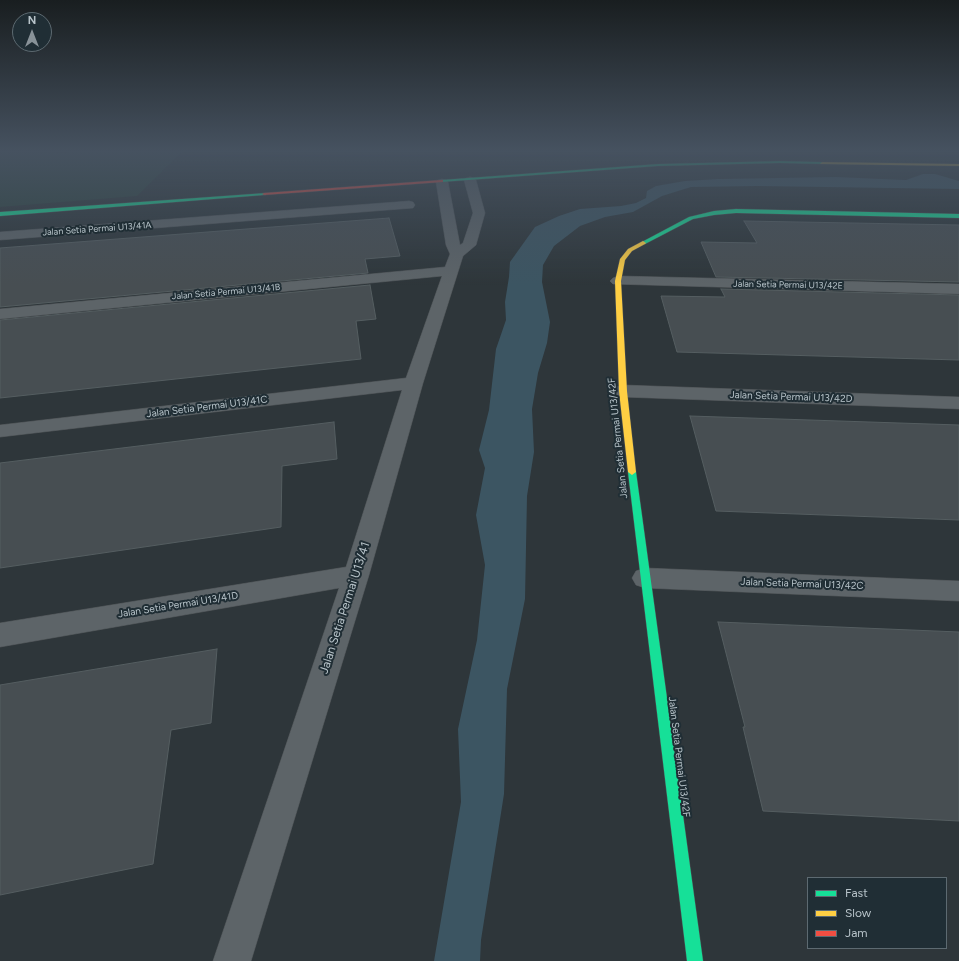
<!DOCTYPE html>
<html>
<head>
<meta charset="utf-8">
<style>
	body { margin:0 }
	#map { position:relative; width:959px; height:961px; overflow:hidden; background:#2e363a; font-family:Figtree,sans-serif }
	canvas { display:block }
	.legend { position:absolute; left:807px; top:877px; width:140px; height:72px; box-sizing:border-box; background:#202e35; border:1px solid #5d6a71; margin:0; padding:5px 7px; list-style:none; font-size:12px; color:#b8c4ca }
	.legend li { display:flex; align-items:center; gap:8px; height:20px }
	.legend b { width:20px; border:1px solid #5d6a71 }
	.north { position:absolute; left:12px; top:12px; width:40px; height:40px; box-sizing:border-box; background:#202e35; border:1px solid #5d6a71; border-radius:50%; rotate:0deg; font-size:11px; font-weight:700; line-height:16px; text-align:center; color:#b8c4ca }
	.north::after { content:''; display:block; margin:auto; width:14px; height:18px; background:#889298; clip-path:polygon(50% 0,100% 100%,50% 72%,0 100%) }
</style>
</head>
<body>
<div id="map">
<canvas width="959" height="961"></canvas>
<ul class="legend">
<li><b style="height:5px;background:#16e098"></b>Fast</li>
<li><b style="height:5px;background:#ffcf43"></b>Slow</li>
<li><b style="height:5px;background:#f24e42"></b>Jam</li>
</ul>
<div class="north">N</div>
</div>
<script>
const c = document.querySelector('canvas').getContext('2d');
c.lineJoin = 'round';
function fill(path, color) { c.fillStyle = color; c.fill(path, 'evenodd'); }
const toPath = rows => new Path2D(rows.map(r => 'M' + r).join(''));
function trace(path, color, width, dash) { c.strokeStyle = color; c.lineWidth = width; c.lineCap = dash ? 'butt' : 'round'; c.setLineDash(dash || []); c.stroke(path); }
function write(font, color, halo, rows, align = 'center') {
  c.font = font + ' Figtree,sans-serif'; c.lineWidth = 4; c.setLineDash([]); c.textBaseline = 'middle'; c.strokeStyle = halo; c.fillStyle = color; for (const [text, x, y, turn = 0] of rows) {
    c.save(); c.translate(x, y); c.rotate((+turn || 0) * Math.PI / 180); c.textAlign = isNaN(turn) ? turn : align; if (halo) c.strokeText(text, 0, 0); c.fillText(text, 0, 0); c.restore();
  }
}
const green = toPath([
	[71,151,183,151,137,196,0,207,0,152,68,153]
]);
const water = toPath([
	[923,174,935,174,959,181,959,189,758,186,691,187,662,196,633,212,605,217,580,226,554,246,543,265,542,282,550,322,547,343,538,373,532,409,534,452,527,496,525,599,507,689,504,794,481,940,480,961,434,961,461,802,458,729,477,640,485,565,476,515,485,468,479,450,489,410,496,349,506,320,505,302,509,277,510,262,535,227,559,216,580,209,621,206,636,203,646,198,647,191,656,186,685,181,718,179,836,177,906,180]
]);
const building = toPath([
	[389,218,400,256,365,259,368,273,0,307,0,248,389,218],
	[744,221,959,225,959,282,716,277,701,242,757,243,744,221],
	[370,285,376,319,356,321,361,359,0,398,0,320,370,285],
	[721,289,959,295,959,360,677,352,661,296,725,297,721,289],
	[690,416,959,425,959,520,716,511,690,416],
	[334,422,337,459,282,466,281,527,0,568,0,463,334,422],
	[718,622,959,632,959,821,763,811,743,727,745,727,718,622],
	[217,649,211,723,171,730,153,864,0,895,0,685,217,649]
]);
const street = toPath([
	[470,177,474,178,476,180,485,213,476,245,463,256,423,383,369,575,251,961,213,961,339,588,0,647,0,623,346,567,402,390,0,437,0,425,406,378,442,276,0,319,0,309,445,267,450,254,446,245,436,182,438,180,442,179,446,180,448,182,460,245,463,243,473,213,464,180,466,178,470,177],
	[409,201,413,202,415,205,413,208,0,240,0,232,409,201],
	[618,276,959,284,959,294,613,284,610,281,613,278,618,276],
	[623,385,959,397,959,409,623,397,616,395,614,391,616,387,623,385],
	[645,568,959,581,959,601,645,588,636,585,632,578,636,571,645,568]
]);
const fast = toPath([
	[780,161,822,162,824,163,822,164,780,163,658,166,441,182,439,181,441,180,658,164,780,161],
	[266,193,266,195,264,195,0,216,0,212,266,193],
	[736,209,959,214,959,218,736,213,714,215,693,219,645,244,640,243,689,217,714,211,736,209],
	[632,469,636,472,703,961,687,961,628,472,632,469]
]);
const slow = toPath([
	[822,162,959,164,959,166,820,164,822,162],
	[643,241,646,243,645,244,632,251,625,260,621,281,627,391,636,472,632,475,628,472,619,391,615,281,620,259,628,249,643,241]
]);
const jam = toPath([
	[441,180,443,180,443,182,264,195,262,194,264,193,441,180]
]);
const farStreetnames = [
	["Jalan Setia Permai U13/41A",97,229,-4],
	["Jalan Setia Permai U13/42E",788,285,1],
	["Jalan Setia Permai U13/41B",226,292,-5]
];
const streetNames = [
	["Jalan Setia Permai U13/42D",791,397,2],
	["Jalan Setia Permai U13/41C",207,407,-7],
	["Jalan Setia Permai U13/42F",618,438,-96],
	["Jalan Setia Permai U13/42C",802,584,2],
	["Jalan Setia Permai U13/41D",178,605,-9],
	["Jalan Setia Permai U13/42F",679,757,83]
];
const nearStreetnames = [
	["Jalan Setia Permai U13/41",345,608,-72]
];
fill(green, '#2d433f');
fill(water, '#3c5562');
fill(building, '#474e52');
trace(building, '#555e61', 1);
trace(street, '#4c5154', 1);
trace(fast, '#4c5154', 1);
trace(slow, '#4c5154', 1);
trace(jam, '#4c5154', 1);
fill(street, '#5d6468');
fill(fast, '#16e098');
fill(slow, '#ffcf43');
fill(jam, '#f24e42');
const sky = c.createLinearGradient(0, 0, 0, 285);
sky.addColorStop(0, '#191e20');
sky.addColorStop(0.53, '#465260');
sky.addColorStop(1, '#46526000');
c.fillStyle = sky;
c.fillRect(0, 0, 959, 285);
write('9px', '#b8c4ca', '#202e35', farStreetnames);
write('10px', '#b8c4ca', '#202e35', streetNames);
write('12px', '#b8c4ca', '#202e35', nearStreetnames);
</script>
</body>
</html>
